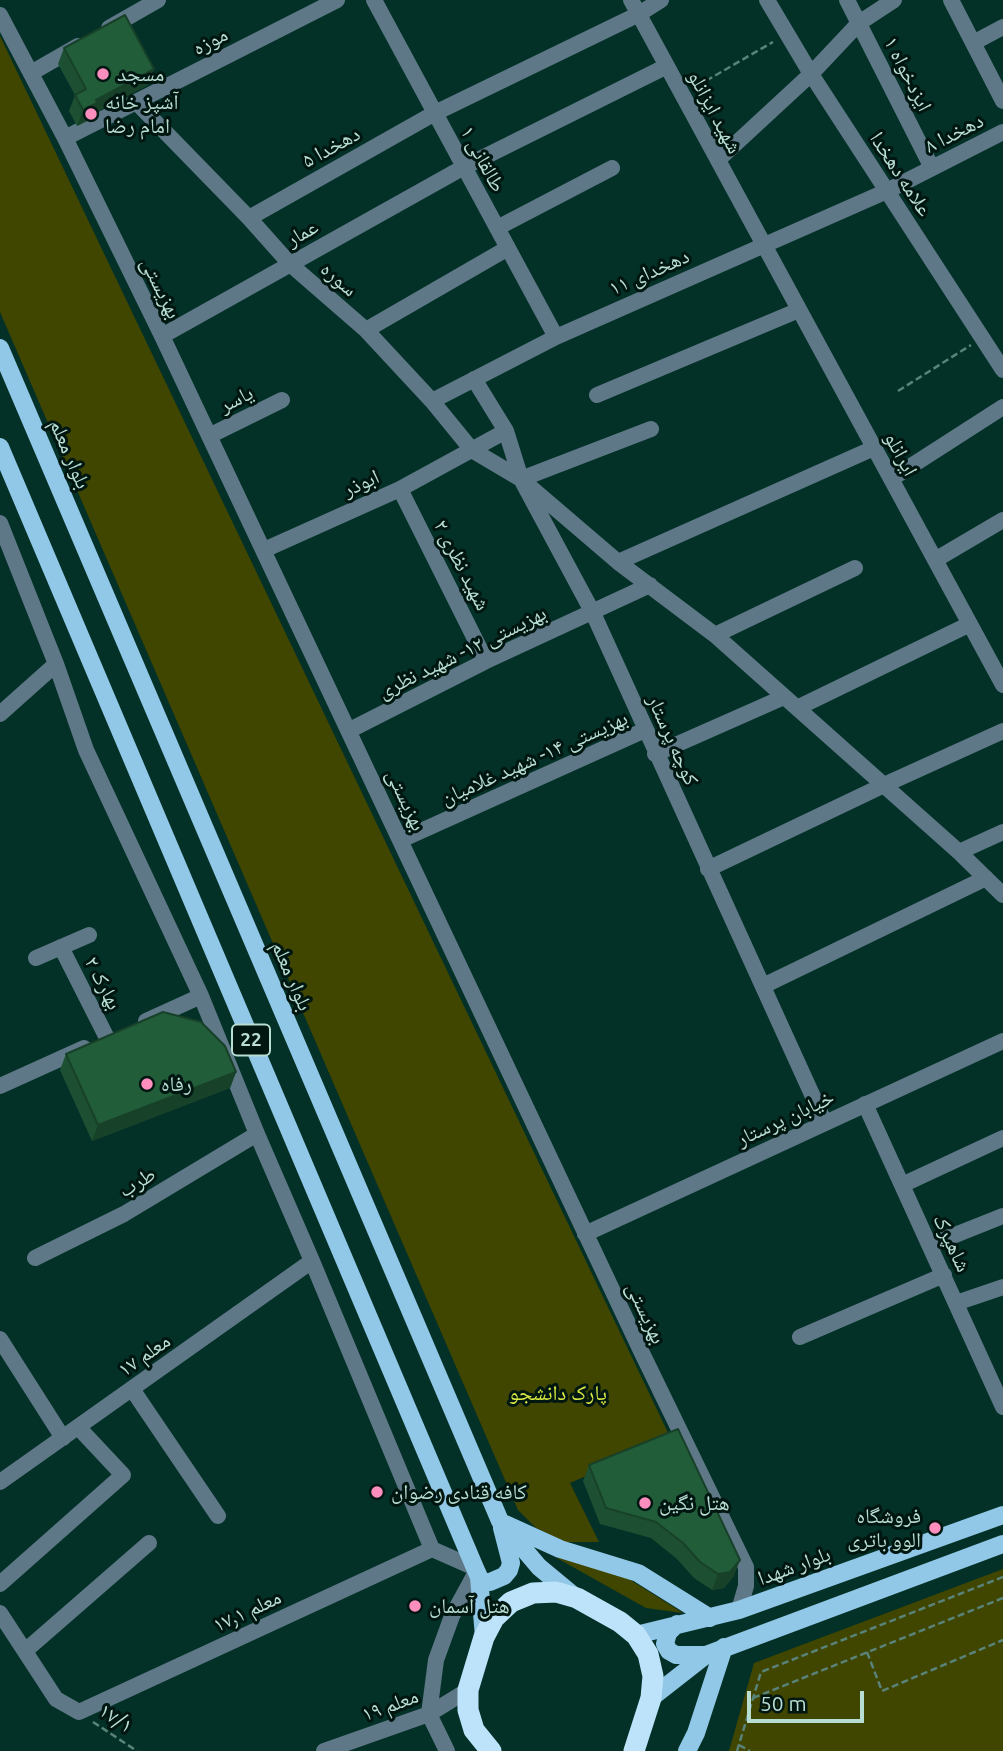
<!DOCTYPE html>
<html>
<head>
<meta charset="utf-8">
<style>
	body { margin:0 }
	#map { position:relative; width:1003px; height:1751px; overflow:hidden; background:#033127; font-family:Ubuntu,sans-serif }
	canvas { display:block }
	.scale { position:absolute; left:747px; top:1691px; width:117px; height:32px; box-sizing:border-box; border:4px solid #b8ddd2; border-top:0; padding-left:9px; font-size:21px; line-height:24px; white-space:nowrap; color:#b8ddd2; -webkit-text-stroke:5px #001611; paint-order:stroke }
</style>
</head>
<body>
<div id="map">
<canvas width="1003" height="1751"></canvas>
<div class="scale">50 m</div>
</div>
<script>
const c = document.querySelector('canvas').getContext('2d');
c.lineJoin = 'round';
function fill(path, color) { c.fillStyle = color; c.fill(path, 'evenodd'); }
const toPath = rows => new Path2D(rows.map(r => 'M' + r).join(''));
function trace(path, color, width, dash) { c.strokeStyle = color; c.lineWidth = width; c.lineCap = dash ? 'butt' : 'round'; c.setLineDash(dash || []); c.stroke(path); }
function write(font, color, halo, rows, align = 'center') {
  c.font = font + ' Ubuntu,"Noto Naskh Arabic",sans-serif'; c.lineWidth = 6; c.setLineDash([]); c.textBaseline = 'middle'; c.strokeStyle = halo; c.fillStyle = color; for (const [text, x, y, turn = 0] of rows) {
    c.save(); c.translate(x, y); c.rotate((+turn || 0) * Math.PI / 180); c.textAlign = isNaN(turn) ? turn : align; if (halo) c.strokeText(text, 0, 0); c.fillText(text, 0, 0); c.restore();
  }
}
const green = toPath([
	[0,36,671,1439,570,1483,599,1542,565,1542,536,1528,518,1510,0,312],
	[555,1557,621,1574,683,1613,646,1608],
	[1003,1569,1003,1751,729,1751,754,1663]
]);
const path = toPath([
	[697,86,773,42],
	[898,391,971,345],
	[867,1652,882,1691,1003,1640],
	[753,1698,1003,1598],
	[93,1722,137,1751],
	[739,1745,750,1751],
	[737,1751,761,1672,1003,1577]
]);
const minor = toPath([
	[374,0,556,337],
	[631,0,1003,685],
	[767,0,811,74,1003,370],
	[847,0,932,168],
	[951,0,1003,101],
	[0,15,65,138,162,336,642,1353,746,1567,746,1586,739,1610],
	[109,28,158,0],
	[973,43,1003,27],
	[31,73,78,46],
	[136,102,249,218,290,264,366,330,432,401,472,450,521,479,618,562,715,635,959,852,1003,895],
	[65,138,337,0],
	[718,160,811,74,859,23,894,0],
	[249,218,435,113,639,14,661,0],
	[497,228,612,168],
	[366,330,508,248],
	[162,336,464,167,667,66],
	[474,379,506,431,521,479,593,613,825,1123],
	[597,395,799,310],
	[432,401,556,337,887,191,1003,132],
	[209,436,282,400],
	[521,479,651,429],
	[891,479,1003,407],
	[400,489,486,661],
	[0,523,56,664,86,750,201,996,257,1134,312,1261,432,1549,475,1568],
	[264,550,400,489,506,431],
	[935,560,1003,520],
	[618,562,874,448],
	[715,635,855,568],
	[797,708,970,624],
	[0,714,56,664],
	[350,730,486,661,650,585],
	[655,754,784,697],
	[401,840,645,730],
	[959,852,1003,832],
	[708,869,884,785,1003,731],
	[61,947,107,1038],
	[36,958,89,935],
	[763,986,986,878],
	[146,1021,201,996],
	[0,1086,84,1048],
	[865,1104,1003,1407],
	[902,1185,1003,1138],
	[585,1234,1003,1041],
	[930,1245,1003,1216],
	[35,1258,124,1214,257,1134],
	[956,1303,1003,1287],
	[800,1337,944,1275],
	[0,1339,63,1438],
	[132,1389,218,1516],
	[0,1482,312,1261],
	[0,1584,123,1475,78,1427],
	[0,1613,56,1699,79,1712,432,1549],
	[25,1651,149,1543],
	[324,1751,429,1714,468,1690],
	[447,1751,429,1714,436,1660,452,1616,476,1572]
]);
const major = toPath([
	[0,348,500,1521,539,1567,574,1596],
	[0,447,475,1568,479,1577,484,1637],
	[505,1524,560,1549,638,1573,710,1618],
	[479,1577,482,1582,490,1582,504,1576,509,1570,511,1563,502,1528],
	[677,1624,668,1633,665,1644,669,1651,676,1655,706,1655],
	[636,1635,739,1610,1003,1515],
	[651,1698,706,1655,1003,1544],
	[687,1751,696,1733,724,1647]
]);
const highway = toPath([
	[491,1751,474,1730,468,1710,468,1690,484,1637,494,1618,511,1602,533,1593,556,1592,577,1598,620,1622,636,1635,648,1654,653,1676,651,1698,634,1751]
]);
const wall = toPath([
	[64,48,148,85,93,114,91,119,77,126,69,111,75,95,58,64],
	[66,1054,236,1072,230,1088,92,1141,60,1070],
	[589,1465,734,1576,724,1588,712,1590,694,1578,677,1559,651,1538,600,1524,583,1481]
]);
const shadedWall = toPath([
	[154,69,148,85,93,114,91,119,77,126,83,110,96,100],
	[236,1072,230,1088,92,1141,98,1125],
	[740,1560,734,1576,724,1588,712,1590,718,1574]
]);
const building = toPath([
	[125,15,154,69,96,100,97,103,83,110,75,95,86,89,64,48,125,15],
	[163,1012,201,1022,225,1046,236,1072,98,1125,66,1054,163,1012],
	[678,1429,740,1560,730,1572,718,1574,700,1562,683,1543,656,1522,606,1508,589,1465,678,1429]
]);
const markers = [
	[103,74,7,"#fe8ebd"],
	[91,114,7,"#fe8ebd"],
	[147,1084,7,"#fe8ebd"],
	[377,1492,7,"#fe8ebd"],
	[645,1503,7,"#fe8ebd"],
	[935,1528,7,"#fe8ebd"],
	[415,1606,7,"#fe8ebd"]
];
const shields = [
	[251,1040,38]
];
const shieldNames = [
	["22",251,1040]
];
const streetNames = [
	["موزه",210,41,-27],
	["ایزدخواه ۱",908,74,63],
	["شهید ایزانلو",715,112,62],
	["دهخدا ۸",954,133,-27],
	["دهخدا ۵",331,147,-29],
	["طالقانی ۱",483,159,62],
	["علامه دهخدا",901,174,57],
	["عمار",302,233,-29],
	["دهخدای ۱۱",649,272,-24],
	["سوره",339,279,41],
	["بهزیستی",161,288,64],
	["یاسر",236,399,-26],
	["بلوار معلم",70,454,67],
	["ایرانلو",901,454,62],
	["ابوذر",361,483,-24],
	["شهید نظری ۲",462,565,63],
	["بهزیستی ۱۲- شهید نظری",462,652,-26],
	["کوچه پرستار",673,740,66],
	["بهزیستی ۱۴- شهید غلامیان",534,758,-24],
	["بهزیستی",406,800,65],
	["بلوار معلم",292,976,67],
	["بهارک ۲",103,983,63],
	["خیابان پرستار",785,1118,-25],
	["طرب",137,1182,-31],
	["شاهپرک",952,1243,65],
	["بهزیستی",646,1313,65],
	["معلم ۱۷",144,1355,-35],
	["بلوار شهدا",794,1566,-20],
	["معلم ۱۷٫۱",247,1611,-25],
	["معلم ۱۹",390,1705,-20],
	["۱۷/۱",116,1718,34]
];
const poiNames = [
	["مسجد",117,74],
	["آشپز خانه",105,102],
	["امام رضا",105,126],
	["رفاه",161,1084],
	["کافه قنادی رضوان",391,1492],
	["هتل نگین",659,1503],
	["فروشگاه",921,1516,"right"],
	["الوو باتری",921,1540,"right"],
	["هتل آسمان",429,1606]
];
const parkNames = [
	["پارک دانشجو",558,1393]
];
fill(green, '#404500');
trace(path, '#598379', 2.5, [7, 3.5]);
trace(minor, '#5e7887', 16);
trace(major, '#91c7e7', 18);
trace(highway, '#bde3fa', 21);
fill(wall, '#1d5032');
fill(shadedWall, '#184129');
fill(building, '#225d3a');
trace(building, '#184129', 2);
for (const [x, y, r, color] of markers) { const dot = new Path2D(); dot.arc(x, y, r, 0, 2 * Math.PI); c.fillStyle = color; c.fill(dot); trace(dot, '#001611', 2.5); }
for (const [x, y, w] of shields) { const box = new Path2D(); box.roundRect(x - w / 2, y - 15.5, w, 31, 5); c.fillStyle = '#001611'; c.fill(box); trace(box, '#b8ddd2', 2); }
write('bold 19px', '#b8ddd2', null, shieldNames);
write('21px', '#b8ddd2', '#001611', streetNames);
write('21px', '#b8ddd2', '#001611', poiNames, 'left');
write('21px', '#dbea42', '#001611', parkNames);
</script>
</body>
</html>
